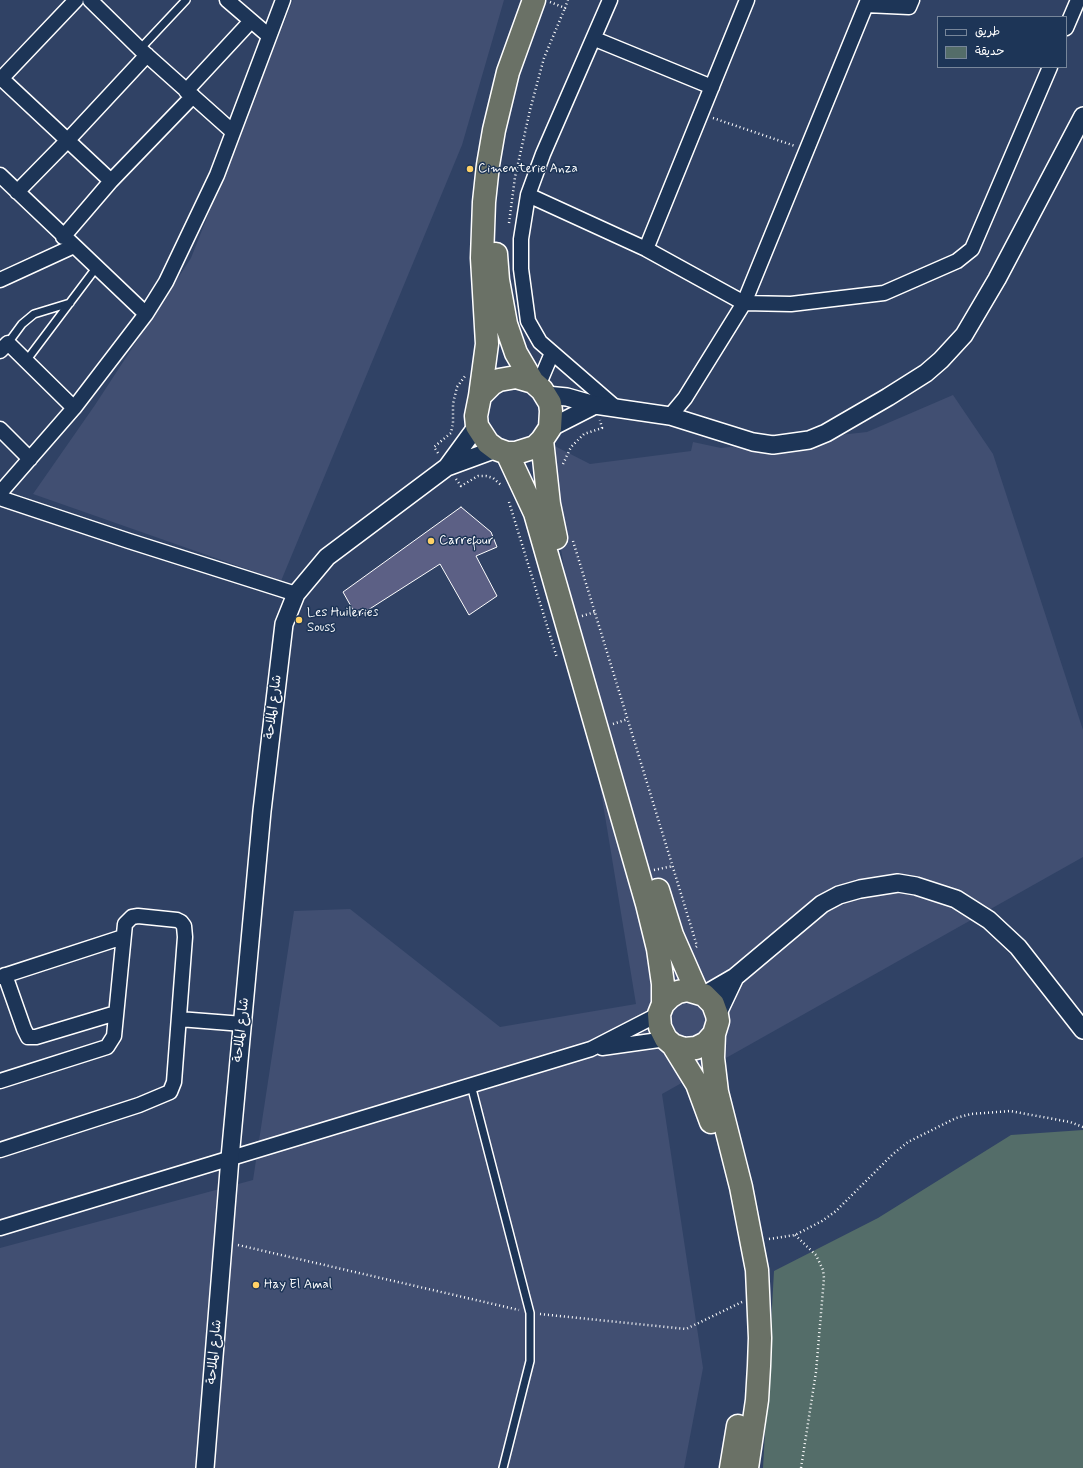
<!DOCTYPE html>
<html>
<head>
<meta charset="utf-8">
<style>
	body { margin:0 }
	#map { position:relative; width:1083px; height:1468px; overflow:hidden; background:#304265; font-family:Mynerve,"Playpen Sans Arabic",sans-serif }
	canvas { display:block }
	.legend { position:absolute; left:937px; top:16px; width:130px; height:52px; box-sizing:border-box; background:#1d3557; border:1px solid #77869a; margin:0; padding:5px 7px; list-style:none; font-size:12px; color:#fff }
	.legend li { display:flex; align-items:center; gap:8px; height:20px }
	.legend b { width:20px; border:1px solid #77869a }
</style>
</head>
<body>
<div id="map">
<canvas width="1083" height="1468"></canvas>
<ul class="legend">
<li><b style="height:5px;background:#1d3557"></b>طريق</li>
<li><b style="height:11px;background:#546d69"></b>حديقة</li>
</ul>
</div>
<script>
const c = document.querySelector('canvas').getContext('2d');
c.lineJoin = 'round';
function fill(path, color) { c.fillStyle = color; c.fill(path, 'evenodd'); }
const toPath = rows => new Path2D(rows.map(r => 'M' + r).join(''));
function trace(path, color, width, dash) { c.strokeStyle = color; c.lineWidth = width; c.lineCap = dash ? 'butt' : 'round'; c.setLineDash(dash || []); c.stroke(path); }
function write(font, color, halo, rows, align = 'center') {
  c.font = font + ' Mynerve,"Playpen Sans Arabic",sans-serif'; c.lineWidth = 3; c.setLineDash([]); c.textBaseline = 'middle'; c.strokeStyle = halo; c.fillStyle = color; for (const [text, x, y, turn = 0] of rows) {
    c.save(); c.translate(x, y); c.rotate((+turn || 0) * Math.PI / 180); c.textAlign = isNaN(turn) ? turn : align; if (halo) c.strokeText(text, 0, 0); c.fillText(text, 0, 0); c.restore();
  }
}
const built = toPath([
	[293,0,504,0,462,145,281,581,33,494,95,405,191,258],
	[953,395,993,454,1083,730,1083,857,662,1094,703,1368,684,1468,0,1468,0,1248,253,1180,294,911,350,909,500,1027,636,1004,543,440,590,464,691,451,693,442,721,448,867,432]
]);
const green = toPath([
	[1083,1130,1083,1468,763,1468,774,1271,878,1218,1011,1135]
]);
const building = toPath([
	[461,507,491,532,497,547,476,556,497,596,469,615,440,564,357,617,343,592,461,507]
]);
const path = toPath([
	[550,2,565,8,568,0],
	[713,118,795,146],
	[509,223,515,177,530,110,544,58,565,8],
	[438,453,434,447,451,433,453,423,453,404,457,387,465,376],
	[563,464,571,447,584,434,602,428,600,420],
	[456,479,461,486,478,476,486,476,493,478,501,485],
	[509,502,557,658],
	[573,541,697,946,696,947],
	[582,616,595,612],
	[613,724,628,719],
	[654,870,673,866],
	[795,1235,816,1255,823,1270,824,1278,816,1372,801,1468],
	[769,1239,795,1235,822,1221,836,1211,893,1154,908,1142,956,1118,971,1114,1010,1111,1070,1122,1083,1127],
	[238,1245,519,1310],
	[540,1314,686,1329,742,1302]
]);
const service = toPath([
	[140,49,186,0],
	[8,343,22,324,34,314,70,303],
	[26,361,96,268],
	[471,1085,530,1313,530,1361,503,1468]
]);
const minor = toPath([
	[90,0,140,49,233,132],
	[227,0,269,36],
	[610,0,543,154,528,195,521,239,521,269,528,321,540,342,615,407],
	[866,5,909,7,912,0],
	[1066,28,1078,0],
	[595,39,712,87],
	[1,78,111,181],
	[0,80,76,0],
	[186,91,251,21],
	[0,175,146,314],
	[17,192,67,141,147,55],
	[528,195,646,249,744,303,791,304,884,293,957,261,972,249,1050,67],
	[63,237,111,181,193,96],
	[646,249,747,0],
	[0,280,74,246],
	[0,351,8,343,74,408],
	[538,386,552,353],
	[670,416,685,398,744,303,868,0],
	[0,429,30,459],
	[0,493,74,408,146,314,166,282,217,175,283,0],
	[0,498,129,541,296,594],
	[5,975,24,1029,28,1037,36,1037,116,1013],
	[0,977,123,937],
	[179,1019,243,1024],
	[602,1048,666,1039],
	[0,1081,107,1047,114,1036,125,924,132,917,138,916,177,920,181,922,184,926,185,937,174,1082,170,1092,139,1105,0,1150],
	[0,1228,591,1049,659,1014]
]);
const tertiary = toPath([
	[546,395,567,397,595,405,670,416,753,442,773,445,809,440,826,433,888,397,926,373,941,360,964,335,997,279,1083,116],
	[550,428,595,405],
	[447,467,477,426],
	[704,995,735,977,822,904,839,895,860,889,898,883,916,886,956,899,989,920,1018,947,1083,1030],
	[717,1015,735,977],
	[205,1468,230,1158,262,811,284,624,296,594,327,557,447,467,496,449]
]);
const trunk = toPath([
	[496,254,498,280,506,324,516,353,533,382],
	[480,396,492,384,499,380,516,377,533,382,542,390,550,403,551,411,550,428,542,440,535,447,516,453,507,453,496,449,488,443,477,426,476,416,480,396,487,344,482,258,484,202,488,165,494,130,508,72,534,0],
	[542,440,549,504,556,538],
	[507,453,535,513,647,904,658,949,663,984,663,1004,659,1014,660,1027,666,1039,673,1045,684,1049,696,1048,706,1043,714,1034,718,1021,717,1015,713,1004,704,995,687,990,678,992,670,997,663,1004],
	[658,890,672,935,697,992],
	[714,1034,713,1058,717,1092,741,1187,757,1270,760,1338,759,1366,757,1400,747,1468],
	[673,1045,697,1084,711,1122],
	[731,1468,738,1426]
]);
const markers = [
	[470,169,4,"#ffd166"],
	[431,541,4,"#ffd166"],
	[299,620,4,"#ffd166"],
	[256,1285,4,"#ffd166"]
];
const poiNames = [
	["Cimenterie Anza",478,169],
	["Carrefour",439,541],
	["Les Huileries",307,613],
	["Souss",307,628],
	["Hay El Amal",264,1285]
];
const streetNames = [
	["شارع الملاحة",274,707,-83],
	["شارع الملاحة",242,1030,-84],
	["شارع الملاحة",215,1352,-85]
];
fill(built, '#414f72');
fill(green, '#546d69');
fill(building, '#5c6085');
trace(building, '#fff', 1);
trace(service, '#fff', 10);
trace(minor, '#fff', 17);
trace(tertiary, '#fff', 20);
trace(trunk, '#fff', 25);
trace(path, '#fff', 2.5, [1, 3]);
trace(service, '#1d3557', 7);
trace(minor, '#1d3557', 14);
trace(tertiary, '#1d3557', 17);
trace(trunk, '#6a7166', 22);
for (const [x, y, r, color] of markers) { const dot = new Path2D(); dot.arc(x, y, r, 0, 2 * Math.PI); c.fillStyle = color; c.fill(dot); trace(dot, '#1d3557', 1.5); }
write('13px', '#fff', '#1d3557', poiNames, 'left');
write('13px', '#fff', '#1d3557', streetNames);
</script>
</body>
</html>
